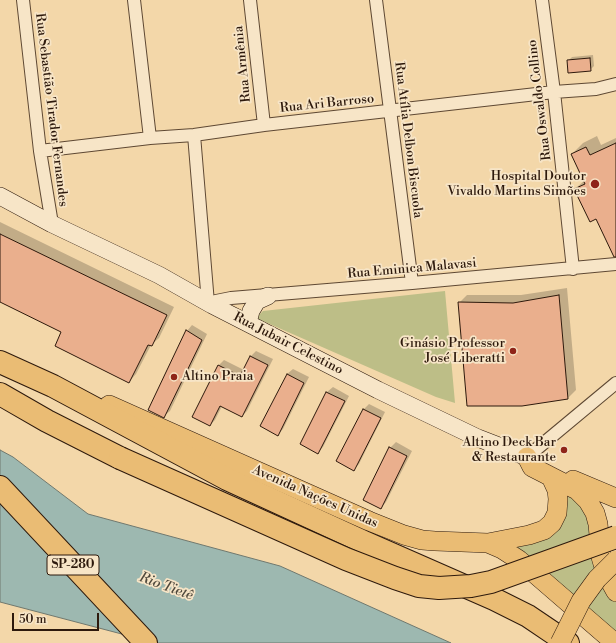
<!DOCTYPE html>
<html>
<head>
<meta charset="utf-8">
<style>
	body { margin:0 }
	#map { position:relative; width:616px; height:643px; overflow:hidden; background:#f3d7a9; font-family:"Libre Bodoni",serif }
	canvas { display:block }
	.scale { position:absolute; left:12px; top:613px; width:87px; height:18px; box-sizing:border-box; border:2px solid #2d190c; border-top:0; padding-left:5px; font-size:12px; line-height:14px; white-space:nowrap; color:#2d190c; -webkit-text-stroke:3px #f7e5c7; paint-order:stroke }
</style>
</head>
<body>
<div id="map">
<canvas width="616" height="643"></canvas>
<div class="scale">50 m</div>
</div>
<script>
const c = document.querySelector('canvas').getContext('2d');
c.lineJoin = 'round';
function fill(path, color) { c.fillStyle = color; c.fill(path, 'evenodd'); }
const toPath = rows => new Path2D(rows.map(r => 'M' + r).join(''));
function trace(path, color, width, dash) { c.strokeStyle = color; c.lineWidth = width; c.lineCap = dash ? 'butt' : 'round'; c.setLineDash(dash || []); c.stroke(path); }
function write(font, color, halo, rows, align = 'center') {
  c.font = font + ' "Libre Bodoni",serif'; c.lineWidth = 3.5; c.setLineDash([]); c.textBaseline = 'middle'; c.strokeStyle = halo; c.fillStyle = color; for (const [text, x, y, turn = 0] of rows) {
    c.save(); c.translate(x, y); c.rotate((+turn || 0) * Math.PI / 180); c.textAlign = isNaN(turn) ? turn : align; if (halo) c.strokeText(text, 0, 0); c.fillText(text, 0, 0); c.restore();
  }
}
const green = toPath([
	[445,291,455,403,436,397,256,318,263,311],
	[557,490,588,501,616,592,616,643,502,549,544,530]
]);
const water = toPath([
	[0,450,13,457,88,514,280,566,451,643,156,643,0,602,0,450]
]);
const shadow = toPath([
	[593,55,594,66,590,70,568,61,572,57],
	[597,136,601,145,616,138,616,247,597,218,575,189,585,180,572,154,583,143],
	[0,222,174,307,159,338,151,345,136,374,129,382,63,332,0,301],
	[567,288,576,390,568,398,522,405,459,303,467,295,521,295],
	[192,325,207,334,170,411,164,416,187,331],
	[256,351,273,359,247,411,242,416,222,406,215,420,210,425,193,417,219,365,224,360,244,370,251,356],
	[293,369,309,377,283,429,278,434,287,374],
	[333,387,349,396,323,447,318,452,301,444,327,392],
	[369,404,385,412,359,464,354,469,364,409],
	[396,442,412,451,386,502,381,508,390,448]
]);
const building = toPath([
	[590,58,591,71,568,73,567,60,590,58],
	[616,143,616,257,614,257,596,219,590,222,574,189,585,184,571,154,586,147,590,155,616,143],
	[0,234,167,315,152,346,148,345,129,383,55,346,61,332,0,302,0,234],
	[559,295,568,399,522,406,467,406,458,302,513,303,559,295],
	[186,330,202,340,164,418,148,410,186,330],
	[250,356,268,365,242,417,220,406,210,426,192,417,218,365,240,376,250,356],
	[287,374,304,383,278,436,260,426,287,374],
	[326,392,345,401,318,454,300,444,326,392],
	[363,409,381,418,354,471,336,461,363,409],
	[389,447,407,456,381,509,363,500,389,447]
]);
const street = toPath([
	[23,0,40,151,52,224],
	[134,0,150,138],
	[250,0,264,125],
	[376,0,412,283],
	[542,0,554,92,573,269],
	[194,135,208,303],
	[40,151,150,138,194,135,264,125,554,92,596,89,616,84],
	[212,305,216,301,231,298,412,283,616,264],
	[527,457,616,383]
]);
const secondary = toPath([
	[0,196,52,224,159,275,212,305,378,390,478,438,527,457],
	[248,323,251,311,257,301,268,296]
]);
const primary = toPath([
	[109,405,369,521,404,535,422,540,435,541,488,543,502,549,519,560,615,643],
	[527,457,532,467,577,490,588,501,595,513,598,524,601,557,606,574,616,592],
	[573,480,616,498],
	[488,543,529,535,544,530,552,523,557,513,558,499,557,490,551,477]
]);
const highway = toPath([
	[0,362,53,386,227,479,364,542,494,599,528,616,568,643],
	[0,394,47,421,120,458],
	[0,487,146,643]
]);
const primaryBridge = toPath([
	[560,643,581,601,597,579,616,560]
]);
const highwayBridge = toPath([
	[120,458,346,559,395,578,419,586,439,588,471,586,491,582,616,537]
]);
const markers = [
	[595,184,5,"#8f2418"],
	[513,351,4,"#8f2418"],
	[174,377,4,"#8f2418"],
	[564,450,4,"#8f2418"]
];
const shields = [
	[73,565,52]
];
const shieldNames = [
	["SP-280",73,565]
];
const streetNames = [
	["Rua Armênia",243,64,-96],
	["Rua Oswaldo Collino",540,100,-97],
	["Rua Ari Barroso",327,104,-6],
	["Rua Sebastião Tirador Fernandes",51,110,83],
	["Rua Atília Delbon Biscuola",408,140,83],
	["Rua Eminica Malavasi",412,269,-5],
	["Rua Jubair Celestino",288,344,27],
	["Avenida Nações Unidas",315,497,24]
];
const poiNames = [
	["Hospital Doutor",586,177],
	["Vivaldo Martins Simões",586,192],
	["Ginásio Professor",505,344],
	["José Liberatti",505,359],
	["Altino Praia",182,377,"left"],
	["Altino Deck Bar",556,443],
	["& Restaurante",556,458]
];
const waterNames = [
	["Rio Tietê",166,587,20]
];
fill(green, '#bdbe87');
fill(water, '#9db8b0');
trace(water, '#70786e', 1);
fill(shadow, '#0003');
fill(building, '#eaaf8d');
trace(building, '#2d190c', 1);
trace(street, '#5e4833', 14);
trace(secondary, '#2d190c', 18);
trace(primary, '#2d190c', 20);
trace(highway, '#2d190c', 24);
trace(street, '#f7e5c7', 12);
trace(secondary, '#f7e5c7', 17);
trace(primary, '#eabc74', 19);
trace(highway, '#eabc74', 22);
trace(primaryBridge, '#2d190c', 20, []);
trace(highwayBridge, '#2d190c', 24, []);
trace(primaryBridge, '#eabc74', 19);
trace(highwayBridge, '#eabc74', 22);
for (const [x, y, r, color] of markers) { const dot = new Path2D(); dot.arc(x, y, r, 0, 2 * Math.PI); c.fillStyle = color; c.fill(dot); trace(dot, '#f7e5c7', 1.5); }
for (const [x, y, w] of shields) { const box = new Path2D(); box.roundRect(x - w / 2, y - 10, w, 20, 3); c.fillStyle = '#f7e5c7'; c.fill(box); trace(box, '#2d190c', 1); }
write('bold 12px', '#2d190c', null, shieldNames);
write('13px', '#2d190c', '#f7e5c7', streetNames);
write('13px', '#2d190c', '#f7e5c7', poiNames, 'right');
write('italic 14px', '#4f493d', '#f7e5c7', waterNames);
</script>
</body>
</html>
